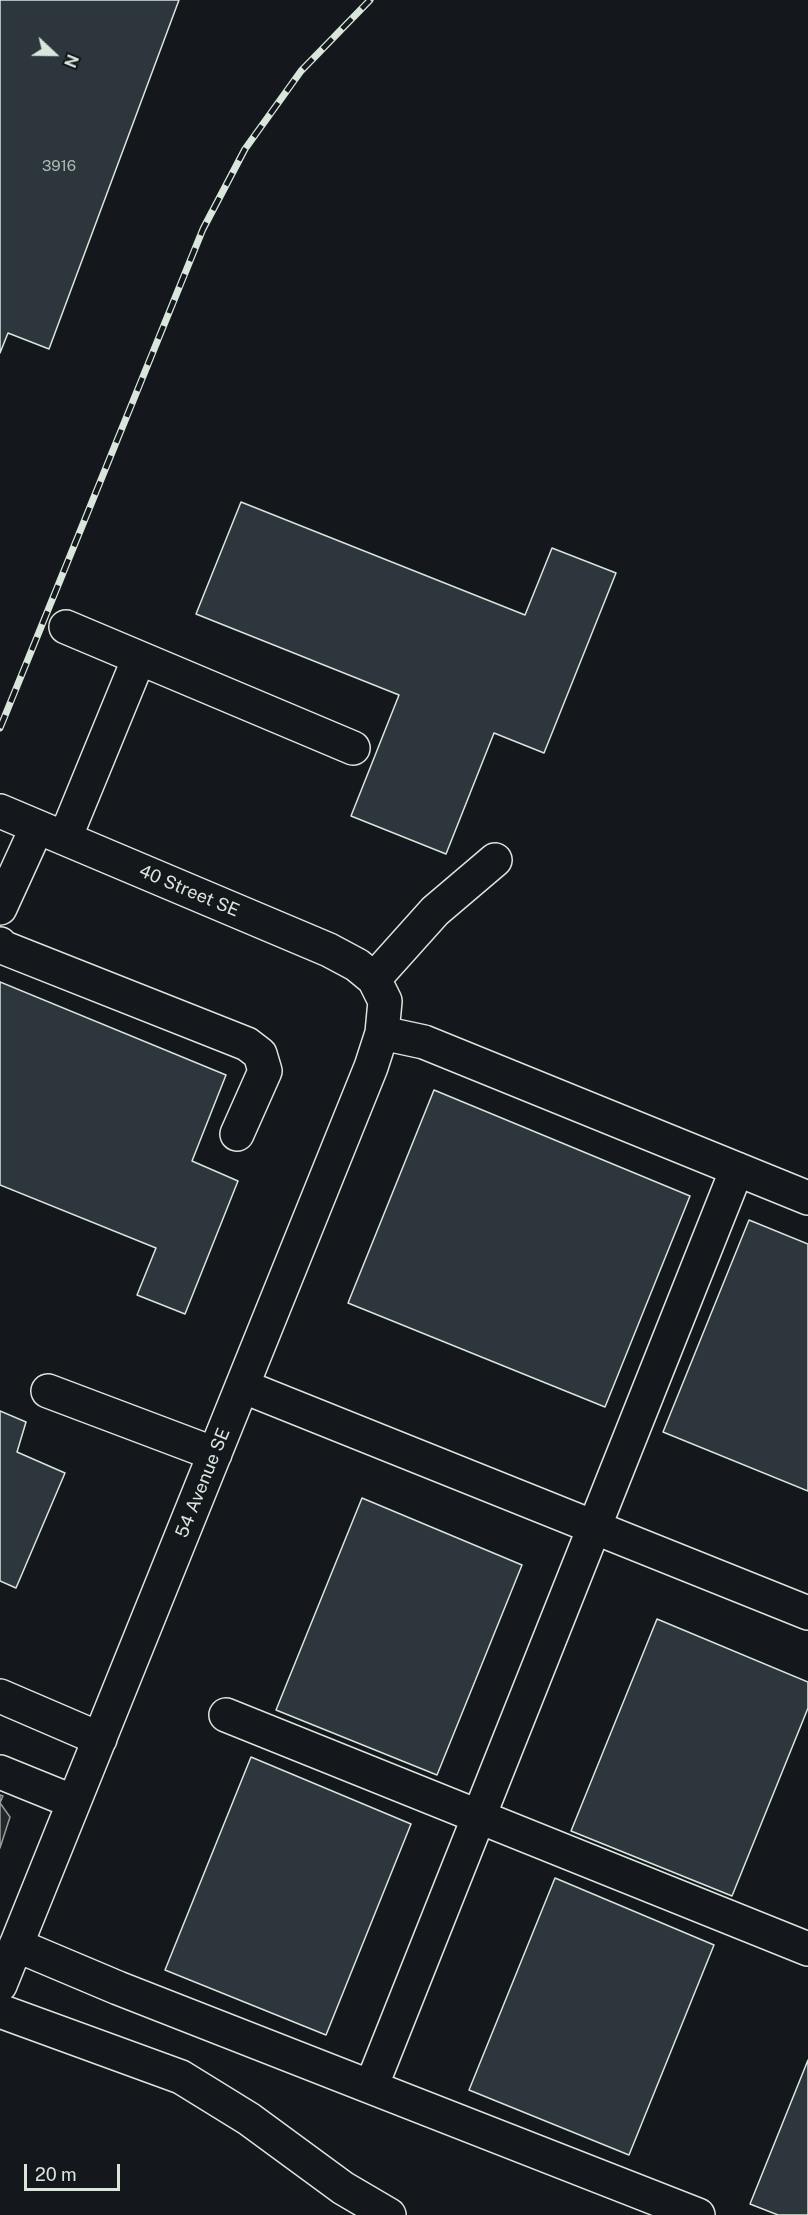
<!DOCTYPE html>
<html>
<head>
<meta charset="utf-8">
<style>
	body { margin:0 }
	#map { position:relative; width:808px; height:2215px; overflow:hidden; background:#14181c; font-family:"Public Sans",sans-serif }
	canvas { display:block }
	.north { position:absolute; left:24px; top:24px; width:60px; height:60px; -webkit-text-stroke:4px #14181c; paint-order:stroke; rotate:112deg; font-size:16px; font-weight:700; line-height:24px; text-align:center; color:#d8e6dc }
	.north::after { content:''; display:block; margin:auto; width:21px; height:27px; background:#d8e6dc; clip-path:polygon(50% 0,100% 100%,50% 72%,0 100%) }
	.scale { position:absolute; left:24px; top:2164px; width:96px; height:27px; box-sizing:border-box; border:3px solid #d8e6dc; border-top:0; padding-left:8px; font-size:18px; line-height:21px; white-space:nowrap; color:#d8e6dc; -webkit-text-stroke:4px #14181c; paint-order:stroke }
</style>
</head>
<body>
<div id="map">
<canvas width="808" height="2215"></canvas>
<div class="north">N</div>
<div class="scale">20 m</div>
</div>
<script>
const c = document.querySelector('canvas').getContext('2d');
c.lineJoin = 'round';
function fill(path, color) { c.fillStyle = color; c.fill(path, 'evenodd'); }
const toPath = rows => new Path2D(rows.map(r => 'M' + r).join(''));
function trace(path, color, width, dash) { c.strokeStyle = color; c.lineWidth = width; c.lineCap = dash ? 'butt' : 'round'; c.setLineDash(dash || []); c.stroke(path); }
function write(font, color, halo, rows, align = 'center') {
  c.font = font + ' "Public Sans",sans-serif'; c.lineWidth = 4.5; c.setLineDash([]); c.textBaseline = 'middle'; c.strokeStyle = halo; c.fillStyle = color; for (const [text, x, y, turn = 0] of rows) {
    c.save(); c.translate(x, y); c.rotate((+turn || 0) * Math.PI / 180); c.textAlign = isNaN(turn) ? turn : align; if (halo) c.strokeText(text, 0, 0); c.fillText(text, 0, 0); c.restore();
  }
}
const parking = toPath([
	[0,1795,3,1796,0,1803,10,1817,0,1848,0,1795]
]);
const building = toPath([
	[0,0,179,0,49,349,8,333,0,353,0,0],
	[241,502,525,615,552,548,616,573,544,753,494,733,446,854,351,816,399,695,196,614,241,502],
	[0,982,226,1075,192,1161,238,1181,185,1314,137,1295,156,1248,0,1185,0,982],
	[434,1090,690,1196,605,1407,348,1303,434,1090],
	[749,1220,808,1244,808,1491,663,1432,749,1220],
	[0,1411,26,1422,17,1452,65,1473,16,1588,0,1581,0,1411],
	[362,1498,522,1565,437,1775,276,1710,362,1498],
	[657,1619,808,1682,808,1708,732,1896,571,1831,657,1619],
	[251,1757,411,1824,326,2035,165,1970,251,1757],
	[555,1878,714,1945,629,2155,469,2090,555,1878],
	[808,2060,808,2215,778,2215,750,2204,808,2060]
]);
const minor = toPath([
	[66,627,353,748],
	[0,811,329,950,357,965,374,979,385,1001,382,1033,371,1067,0,1985],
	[65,838,139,658],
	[0,908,37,827],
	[0,944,2,947,247,1044,260,1054,265,1071,237,1134],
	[374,979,435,911,495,860],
	[382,1033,424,1042,808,1198],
	[242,1386,808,1613],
	[48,1391,215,1454],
	[0,1696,100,1739],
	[226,1715,808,1949],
	[0,1772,74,1802],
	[16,1945,118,1988,698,2215],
	[0,2011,181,2077,249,2119,343,2188,389,2215],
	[371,2087,737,1169]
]);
const rail = toPath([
	[0,728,203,229,245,149,301,71,370,0]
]);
const numberNames = [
	["3916",59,166]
];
const streetNames = [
	["40 Street SE",189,891,23],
	["54 Avenue SE",203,1483,-68]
];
fill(parking, '#24282b');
trace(parking, '#939e99', 1.5);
fill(building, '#2c363c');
trace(building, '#d8e6dc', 1.5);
trace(minor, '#d8e6dc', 36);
trace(minor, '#14181c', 33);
trace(rail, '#d8e6dc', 7);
trace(rail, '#14181c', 4.5, [14]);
write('15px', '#adbab4', null, numberNames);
write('18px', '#d8e6dc', '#14181c', streetNames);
</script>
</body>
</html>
